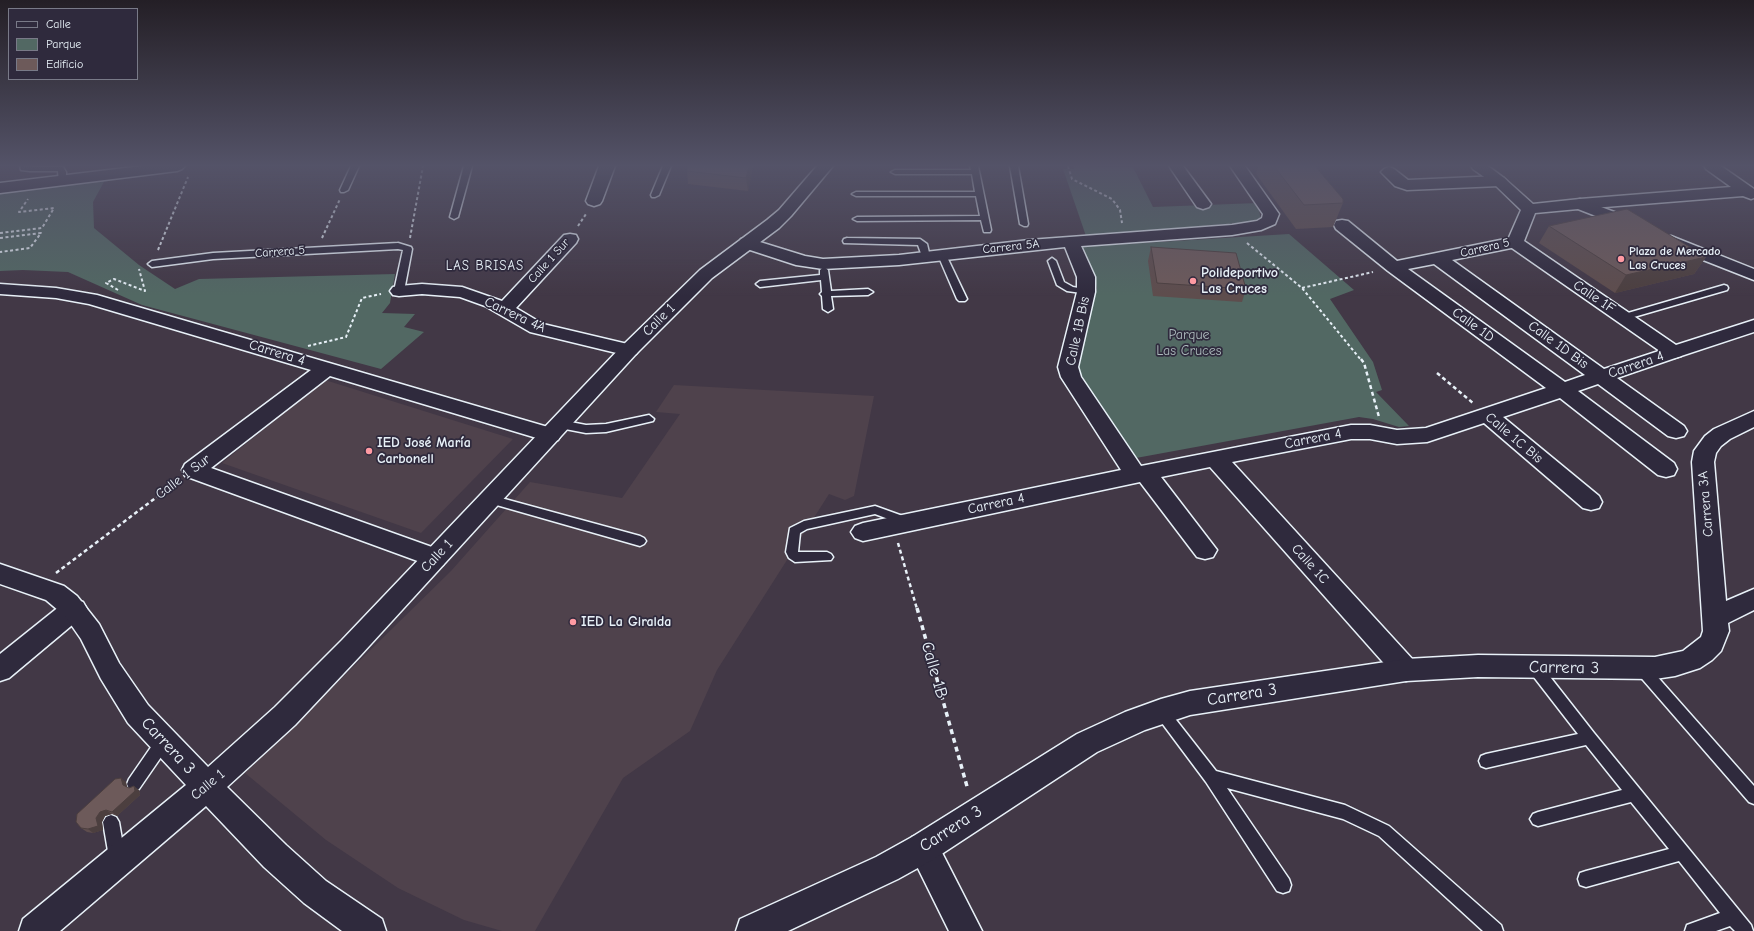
<!DOCTYPE html>
<html>
<head>
<meta charset="utf-8">
<style>
	body { margin:0 }
	#map { position:relative; width:1754px; height:931px; overflow:hidden; background:#423846; font-family:"Comic Neue",sans-serif }
	canvas { display:block }
	.legend { position:absolute; left:8px; top:8px; width:130px; height:72px; box-sizing:border-box; background:#2f2a3d; border:1px solid #797a88; margin:0; padding:5px 7px; list-style:none; font-size:12px; color:#e8f1f8 }
	.legend li { display:flex; align-items:center; gap:8px; height:20px }
	.legend b { width:20px; border:1px solid #797a88 }
</style>
</head>
<body>
<div id="map">
<canvas width="1754" height="931"></canvas>
<ul class="legend">
<li><b style="height:5px;background:#2f2a3d"></b>Calle</li>
<li><b style="height:11px;background:#526863"></b>Parque</li>
<li><b style="height:11px;background:#6d5a5a"></b>Edificio</li>
</ul>
</div>
<script>
const c = document.querySelector('canvas').getContext('2d');
c.lineJoin = 'round';
function fill(path, color) { c.fillStyle = color; c.fill(path, 'evenodd'); }
const toPath = rows => new Path2D(rows.map(r => 'M' + r).join(''));
function trace(path, color, width, dash) { c.strokeStyle = color; c.lineWidth = width; c.lineCap = dash ? 'butt' : 'round'; c.setLineDash(dash || []); c.stroke(path); }
function write(font, color, halo, rows, align = 'center') {
  c.font = font + ' "Comic Neue",sans-serif'; c.lineWidth = 3.5; c.setLineDash([]); c.textBaseline = 'middle'; c.strokeStyle = halo; c.fillStyle = color; for (const [text, x, y, turn = 0] of rows) {
    c.save(); c.translate(x, y); c.rotate((+turn || 0) * Math.PI / 180); c.textAlign = isNaN(turn) ? turn : align; if (halo) c.strokeText(text, 0, 0); c.fillText(text, 0, 0); c.restore();
  }
}
const built = toPath([
	[325,380,513,439,421,533,222,463],
	[674,385,874,396,854,496,845,500,829,494,717,670,690,731,623,778,535,931,502,931,464,920,398,888,326,840,245,773,451,571,530,482,622,498,680,414,656,412]
]);
const green = toPath([
	[1074,166,1133,167,1153,207,1258,203,1261,221,1086,236,1063,169,1074,169],
	[105,180,93,202,94,228,139,265,175,289,199,279,395,274,390,303,382,313,415,314,404,327,424,332,381,369,142,305,68,272,23,270,0,271,0,193],
	[1289,234,1354,290,1330,299,1373,362,1382,390,1376,392,1409,426,1399,427,1373,419,1359,417,1136,458,1078,371,1079,351,1097,288,1095,279,1077,247]
]);
const pathFar2 = toPath([
	[1068,166,1072,179,1112,199,1120,210,1122,223],
	[578,226,586,214],
	[0,233,42,228,54,208,19,212,28,199],
	[0,238,41,233,30,248,0,252],
	[322,238,340,199],
	[410,238,423,166],
	[1247,243,1302,288,1361,360],
	[158,250,188,177],
	[1302,288,1373,272],
	[118,290,106,283,114,279,145,291,139,269],
	[308,346,346,337,362,298,381,294]
]);
const pathFar1 = toPath([
	[1361,359,1364,363,1379,417],
	[1437,373,1473,403],
	[898,543,917,609],
	[56,573,178,481]
]);
const path = toPath([
	[917,608,968,790]
]);
const lane = toPath([
	[20,166,63,167,66,172,66,181,65,183,59,183,58,171,30,171,21,170,20,166],
	[351,166,359,166,348,190,344,192,341,192,340,190,351,166],
	[464,166,472,166,458,217,454,219,450,217,464,166],
	[663,166,671,166,659,195,655,197,652,197,651,195,663,166],
	[970,166,978,166,991,230,990,232,984,232,981,220,857,221,853,219,857,217,980,216,976,196,856,196,852,194,856,192,975,192,972,174,895,174,891,172,895,170,971,170,970,166],
	[1010,166,1018,166,1028,224,1027,226,1024,226,1020,224,1010,166],
	[847,238,920,239,927,244,930,257,926,260,923,259,918,245,844,243,843,241,844,239,847,238],
	[398,243,411,247,412,249,404,291,399,294,394,291,403,250,398,249,213,259,152,267,148,264,152,261,213,253,398,243],
	[942,252,946,255,967,299,965,301,959,301,957,299,938,255,942,252],
	[1052,258,1056,261,1064,282,1073,287,1089,290,1091,292,1089,294,1067,291,1057,285,1048,261,1052,258],
	[824,267,828,270,831,291,868,289,873,292,868,295,831,296,833,309,828,312,823,309,822,296,820,294,822,292,821,280,760,287,756,284,760,281,820,275,820,270,824,267],
	[1724,285,1727,286,1728,288,1727,290,1627,319,1624,320,1619,317,1621,315,1724,285],
	[649,415,654,419,653,421,606,432,586,433,560,428,555,424,560,420,586,425,606,424,649,415],
	[490,495,640,536,644,538,646,541,644,544,640,546,486,502,484,499,486,496,490,495],
	[875,506,911,519,913,522,911,525,907,526,875,514,807,529,800,533,798,552,827,552,831,554,833,557,831,560,795,562,789,558,786,552,790,528,804,521,875,506],
	[1535,662,1540,664,1594,733,1751,925,1753,931,1735,931,1730,926,1716,931,1685,931,1687,925,1720,913,1679,861,1586,887,1580,885,1578,879,1580,873,1586,871,1669,849,1631,802,1538,826,1533,824,1530,819,1533,814,1538,812,1622,790,1586,745,1486,768,1481,766,1479,761,1481,756,1486,754,1578,734,1530,672,1528,668,1530,664,1535,662],
	[1642,663,1647,665,1754,786,1754,804,1749,802,1637,673,1635,669,1637,665,1642,663],
	[1161,705,1166,707,1216,771,1345,805,1389,826,1501,925,1503,931,1483,931,1379,836,1343,819,1227,788,1289,879,1291,885,1289,891,1283,893,1277,891,1206,782,1156,715,1154,711,1156,707,1161,705],
	[163,736,168,737,170,742,168,747,139,789,134,791,129,789,127,784,129,779,158,737,163,736],
	[111,815,116,817,119,822,125,857,122,862,117,865,112,862,109,857,103,822,106,817,111,815]
]);
const street = toPath([
	[599,166,615,166,602,201,600,204,594,206,588,204,586,201,599,166],
	[1169,166,1183,166,1211,204,1209,207,1203,209,1197,207,1169,166],
	[1230,166,1245,166,1279,214,1275,224,1261,230,1232,235,1081,246,1095,277,1095,292,1078,367,1081,377,1141,466,1351,425,1370,425,1397,430,1426,428,1546,388,1388,271,1336,229,1334,225,1336,221,1342,220,1348,221,1397,261,1515,237,1521,238,1523,242,1521,246,1452,260,1604,369,1674,346,1681,348,1684,352,1681,356,1617,378,1684,426,1687,431,1684,436,1676,438,1668,436,1598,384,1578,391,1674,463,1677,469,1674,475,1666,477,1658,475,1560,398,1503,417,1599,496,1602,502,1599,508,1591,510,1583,508,1484,423,1427,442,1397,444,1370,439,1351,439,1232,462,1415,662,1419,670,1415,678,1406,681,1397,678,1210,467,1161,477,1217,550,1213,557,1205,559,1197,557,1140,482,863,541,855,538,851,532,855,526,863,523,1121,470,1061,377,1058,367,1077,292,1077,277,1065,247,899,265,823,269,796,265,741,247,739,243,741,239,747,238,805,256,823,259,899,255,1029,240,1232,225,1257,221,1262,218,1263,214,1230,166],
	[1434,264,1585,375,1565,382,1408,269,1434,264],
	[1704,166,1721,166,1754,189,1754,198,1751,199,1743,196,1580,209,1574,207,1572,204,1574,201,1580,199,1731,187,1706,169,1704,166],
	[1389,167,1394,169,1408,180,1499,176,1504,178,1507,181,1504,184,1499,186,1407,190,1395,186,1381,172,1384,169,1389,167],
	[570,234,576,235,578,239,576,243,516,308,543,324,636,346,639,350,636,354,629,356,530,332,485,306,460,297,422,294,399,296,393,295,390,291,393,287,399,286,422,284,462,287,502,301,564,235,570,234],
	[0,284,56,288,97,295,558,430,561,435,558,440,550,442,330,376,211,468,443,551,446,558,443,565,434,567,185,476,182,470,185,464,311,370,89,304,56,298,0,294,0,284],
	[74,599,83,602,87,609,83,616,9,678,0,681,0,654,65,602,74,599],
	[923,833,934,837,982,931,949,931,908,848,912,837,923,833]
]);
const secondary = toPath([
	[142,166,185,166,182,169,177,171,0,193,0,183,142,166],
	[817,166,833,166,791,216,779,228,712,278,636,354,360,656,295,725,227,787,286,845,326,881,382,919,386,931,342,931,304,903,264,867,206,806,60,931,19,931,23,919,186,785,128,723,101,679,81,639,65,616,46,600,0,584,0,564,64,586,77,596,99,624,119,663,148,705,208,767,275,707,342,640,622,346,700,270,767,220,779,210,817,166],
	[1471,166,1488,166,1504,178,1533,204,1580,199,1638,221,1640,225,1638,229,1632,230,1578,209,1535,213,1524,241,1676,345,1754,320,1754,332,1681,356,1674,358,1667,356,1509,246,1507,242,1521,210,1494,184,1473,169,1471,166],
	[1671,236,1754,269,1754,280,1665,245,1663,241,1665,237,1671,236],
	[1754,411,1754,427,1730,439,1721,446,1716,453,1714,462,1726,601,1754,589,1754,610,1728,623,1729,631,1721,651,1712,660,1700,668,1675,676,1655,679,1478,677,1406,681,1190,715,1145,730,1097,752,934,859,898,879,788,931,736,931,740,919,876,857,912,837,1077,734,1125,712,1161,699,1190,691,1406,659,1478,655,1655,657,1683,651,1701,637,1703,631,1692,462,1694,451,1705,436,1714,429,1754,411]
]);
const wall = toPath([
	[688,166,753,166,748,191,688,184,687,171],
	[1258,166,1315,166,1343,203,1333,227,1296,229,1256,174],
	[1549,226,1706,257,1694,274,1615,293,1539,243],
	[1151,247,1246,289,1242,302,1153,296,1148,261],
	[126,782,127,788,139,790,140,795,117,816,112,814,105,816,102,822,103,830,93,833,87,832,81,828]
]);
const shadedWall = toPath([
	[749,166,753,166,748,191,746,178],
	[1706,257,1694,274,1615,293,1626,275],
	[121,778,126,782,128,790,123,785],
	[134,786,139,790,140,795,117,816,112,812],
	[106,810,112,814,105,816,102,822,103,830,93,833,88,829,96,818,100,812]
]);
const building = toPath([
	[688,166,749,166,746,178,687,171,688,166],
	[1274,166,1315,166,1343,199,1343,203,1304,205,1274,166],
	[1627,209,1706,257,1626,275,1549,226,1627,209],
	[1151,247,1236,253,1246,289,1157,283,1151,247],
	[121,778,123,785,129,788,134,786,135,791,112,812,106,810,100,812,96,818,98,826,88,829,81,828,76,822,77,814,115,779,121,778]
]);
const markers = [
	[1621,259,4,"#ff9aa2"],
	[1193,281,4,"#ff9aa2"],
	[369,451,4,"#ff9aa2"],
	[573,622,4,"#ff9aa2"]
];
const farStreetnames = [
	["Carrera 5A",1011,247,-6],
	["Carrera 5",1485,248,-13],
	["Carrera 5",280,252,-4],
	["Calle 1 Sur",549,261,-48]
];
const farPoinames = [
	["Plaza de Mercado",1629,252],
	["Las Cruces",1629,266]
];
const farNeighbourhoodnames = [
	["LAS BRISAS",485,266]
];
const poiNames = [
	["Polideportivo",1201,273],
	["Las Cruces",1201,289],
	["IED José María",377,443],
	["Carbonell",377,459],
	["IED La Giralda",581,622]
];
const streetNames = [
	["Calle 1F",1594,297,34],
	["Carrera 4A",515,315,25],
	["Calle 1",659,320,-45],
	["Calle 1D",1473,325,36],
	["Calle 1B Bis",1078,331,-78],
	["Calle 1D Bis",1558,345,36],
	["Carrera 4",277,353,17],
	["Carrera 4",1636,365,-19],
	["Calle 1C Bis",1514,438,40],
	["Carrera 4",1313,439,-11],
	["Calle 1 Sur",183,477,-37],
	["Carrera 4",996,504,-12],
	["Carrera 3A",1706,504,-95],
	["Calle 1",437,556,-47],
	["Calle 1C",1310,564,48],
	["Calle 1",208,785,-40]
];
const parkNames = [
	["Parque",1189,335],
	["Las Cruces",1189,351]
];
const nearStreetnames = [
	["Carrera 3",1564,668,1],
	["Calle 1B",934,670,74],
	["Carrera 3",1242,695,-9],
	["Carrera 3",168,746,47],
	["Carrera 3",951,829,-33]
];
fill(built, '#4f424c');
fill(green, '#526863');
trace(lane, '#e8f1f8', 3);
trace(street, '#e8f1f8', 3);
trace(secondary, '#e8f1f8', 3);
trace(pathFar2, '#e8f1f8', 2, [3, 2.5]);
trace(pathFar1, '#e8f1f8', 2.5, [4, 3]);
trace(path, '#e8f1f8', 3.5, [5, 4]);
fill(lane, '#2f2a3d');
fill(street, '#2f2a3d');
fill(secondary, '#2f2a3d');
fill(wall, '#5e4d4d');
fill(shadedWall, '#4c3f3f');
fill(building, '#6d5a5a');
trace(building, '#4c3f3f', 1);
const sky = c.createLinearGradient(0, 0, 0, 296);
sky.addColorStop(0, '#241f26');
sky.addColorStop(0.56, '#545368');
sky.addColorStop(1, '#54536800');
c.fillStyle = sky;
c.fillRect(0, 0, 1754, 296);
for (const [x, y, r, color] of markers) { const dot = new Path2D(); dot.arc(x, y, r, 0, 2 * Math.PI); c.fillStyle = color; c.fill(dot); trace(dot, '#2f2a3d', 1.5); }
write('12px', '#e8f1f8', '#2f2a3d', farStreetnames);
write('bold 12px', '#e8f1f8', '#2f2a3d', farPoinames, 'left');
c.letterSpacing = '1px';
write('13px', '#e8f1f8', '#2f2a3d', farNeighbourhoodnames);
c.letterSpacing = '0px';
write('bold 14px', '#e8f1f8', '#2f2a3d', poiNames, 'left');
write('14px', '#e8f1f8', '#2f2a3d', streetNames);
write('14px', '#acbabc', '#2f2a3d', parkNames);
write('17px', '#e8f1f8', '#2f2a3d', nearStreetnames);
</script>
</body>
</html>
